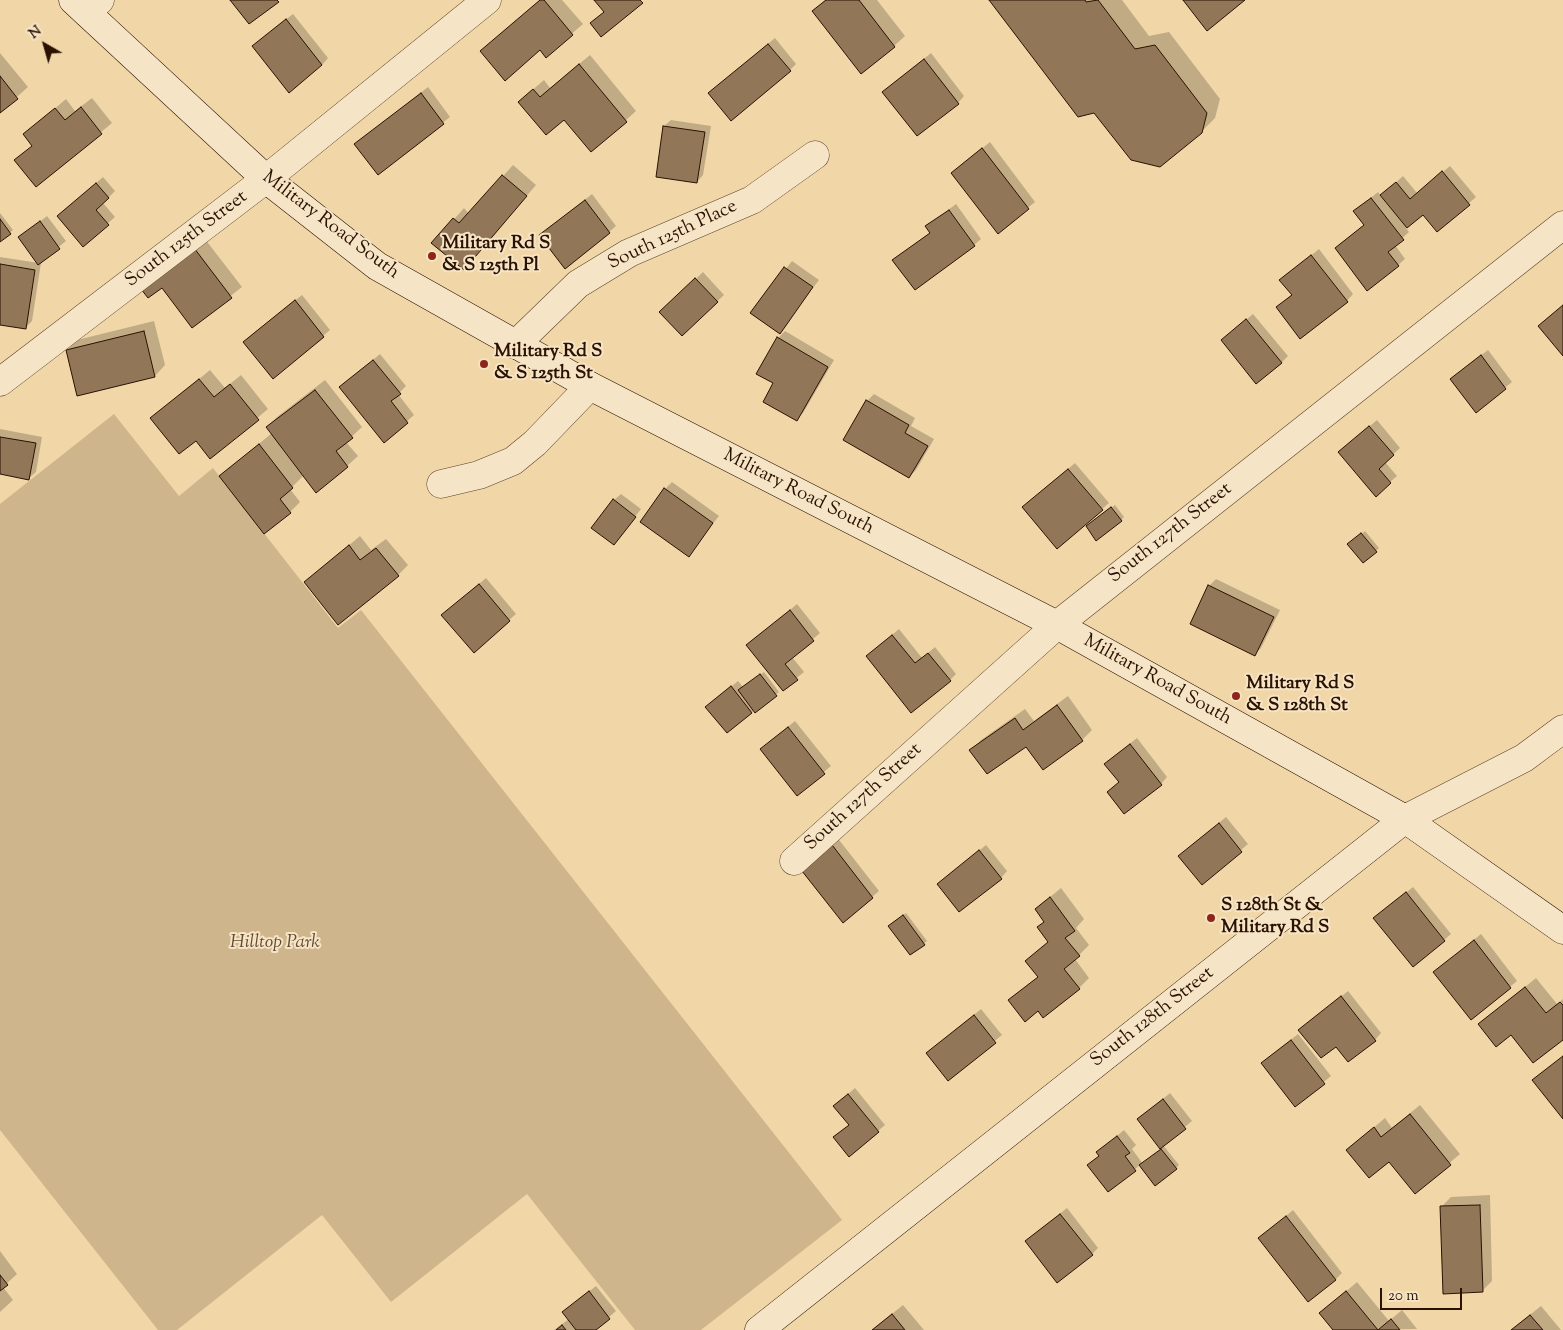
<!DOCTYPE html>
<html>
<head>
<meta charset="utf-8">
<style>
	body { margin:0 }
	#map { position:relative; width:1563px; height:1330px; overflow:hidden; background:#f1d6a7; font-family:"Sorts Mill Goudy",serif }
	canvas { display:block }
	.north { position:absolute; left:20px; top:20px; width:50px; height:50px; -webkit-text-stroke:4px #f6e4c6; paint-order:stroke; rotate:322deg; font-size:14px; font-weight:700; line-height:20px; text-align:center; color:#2a1100 }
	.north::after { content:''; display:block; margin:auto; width:18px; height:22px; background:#2a1100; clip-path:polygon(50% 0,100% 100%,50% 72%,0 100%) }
	.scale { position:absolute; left:1380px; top:1288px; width:82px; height:22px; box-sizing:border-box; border:2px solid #2a1100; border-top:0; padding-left:6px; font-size:15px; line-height:18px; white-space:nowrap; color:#2a1100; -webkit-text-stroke:4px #f6e4c6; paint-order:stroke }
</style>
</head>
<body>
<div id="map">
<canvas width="1563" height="1330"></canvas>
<div class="north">N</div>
<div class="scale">20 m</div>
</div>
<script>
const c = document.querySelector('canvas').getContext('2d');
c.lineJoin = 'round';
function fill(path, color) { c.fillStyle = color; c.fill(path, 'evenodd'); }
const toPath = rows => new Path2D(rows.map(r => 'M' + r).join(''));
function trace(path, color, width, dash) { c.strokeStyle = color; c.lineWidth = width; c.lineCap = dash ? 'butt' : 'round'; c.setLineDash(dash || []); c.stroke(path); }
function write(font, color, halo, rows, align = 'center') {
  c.font = font + ' "Sorts Mill Goudy",serif'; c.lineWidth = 4; c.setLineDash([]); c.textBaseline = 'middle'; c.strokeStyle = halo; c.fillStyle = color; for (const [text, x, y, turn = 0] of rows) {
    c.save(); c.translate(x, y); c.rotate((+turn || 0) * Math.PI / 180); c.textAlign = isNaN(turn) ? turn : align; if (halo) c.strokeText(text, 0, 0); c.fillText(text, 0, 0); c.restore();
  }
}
const green = toPath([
	[114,414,179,496,213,468,338,628,361,610,842,1220,701,1330,635,1330,527,1194,391,1302,322,1215,177,1330,158,1330,0,1130,0,504]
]);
const shadow = toPath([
	[540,0,562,0,583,24,546,56,540,48,482,51],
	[825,0,877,0,905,36,894,46,814,11],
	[990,0,1122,0,1149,36,1169,32,1220,99,1215,118,1201,132,1095,111],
	[293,14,328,58,322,65,260,40],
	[775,38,796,64,790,70,716,87],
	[0,53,28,87,0,112],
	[931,53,964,96,958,103,884,92],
	[590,55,636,111,592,151,564,118,530,92,544,80,550,88],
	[428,87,450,117,378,173,356,144],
	[92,98,112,123,36,186,16,160,33,145,25,134,66,99,75,111],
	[671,120,711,126,703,175,697,182,664,126],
	[990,142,1035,202,998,232,952,173],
	[513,165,536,185,464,269,433,243,464,208,469,214],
	[1450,166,1476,197,1438,230,1424,213,1406,228,1409,232,1395,245,1405,259,1398,265,1336,248,1365,224,1362,205,1378,192,1381,196,1403,176,1417,193],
	[103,177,115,191,103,203,115,217,83,245,65,210],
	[592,194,616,226,609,232,541,235],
	[956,204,981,239,974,245,894,260,931,232,927,226],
	[0,213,13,230,0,240],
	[47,216,66,241,39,263,41,263,32,321,25,328,0,324,0,257,39,263,20,237],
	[198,230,242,287,192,326,162,286],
	[1319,249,1353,294,1347,301,1277,308,1292,294,1281,280],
	[792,261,819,280,779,332,752,313],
	[703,272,724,295,682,335,661,312],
	[302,295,330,330,323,336,251,335],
	[1253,314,1288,356,1281,363,1229,334],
	[154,321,165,365,155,376,78,394,67,350,77,340],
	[785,331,834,360,803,413,796,419,778,338],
	[1488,350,1512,382,1476,411,1458,373],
	[380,354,406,386,398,394,414,415,384,441,347,381],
	[210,370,225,388,241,375,268,409,210,457,196,440,152,418],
	[325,380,362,427,346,442,358,456,347,466,316,491,304,475,290,489,300,502,290,512,220,476,272,433,267,427,277,417],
	[874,394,915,418,911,426,934,439,916,470,909,477,867,401],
	[1377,420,1400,448,1385,462,1397,476,1390,482,1346,446],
	[0,429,42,437,36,472,29,478,0,473],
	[1075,463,1109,503,1102,509,1030,501],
	[672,482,719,516,688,555,665,489],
	[621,494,641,509,614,544,614,500],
	[1115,505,1124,517,1121,520,1090,523],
	[1365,531,1379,548,1376,551,1352,542],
	[360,536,371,550,386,539,408,565,398,575,306,582],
	[486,578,516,614,474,651,450,609],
	[1216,579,1280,610,1261,648,1255,654,1209,586],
	[797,604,820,633,792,657,804,672,783,689,748,645],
	[899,629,922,658,935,647,956,674,950,680,874,650],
	[764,672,779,692,752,712,714,701,738,681,743,687],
	[1068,696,1092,730,1082,740,971,751,981,740,1025,709,1034,721],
	[795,721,831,766,797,794,768,743],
	[1137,738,1167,777,1161,784,1109,792,1120,782,1112,758],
	[1226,817,1248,844,1202,883,1179,856],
	[836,836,879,891,844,921,807,859],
	[986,845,1007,871,1001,878,938,884],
	[1413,887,1451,934,1444,940,1382,912],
	[1061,888,1084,919,1076,928,1089,945,1075,959,1089,978,1079,988,1038,1009,1010,1000,1039,976,1027,961,1049,941,1045,921,1036,909],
	[906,913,927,941,911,954,892,923],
	[1481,934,1517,981,1471,1018,1435,972],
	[1536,978,1557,1004,1563,999,1563,1039,1512,1034,1480,1024],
	[1348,991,1381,1033,1375,1040,1336,1045,1300,1030],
	[981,1009,1002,1035,948,1079,927,1053],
	[1298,1034,1331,1076,1295,1105,1262,1063],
	[855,1088,885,1125,849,1155,842,1131,850,1124,834,1106],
	[1170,1093,1192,1121,1163,1145,1179,1165,1176,1168,1140,1165,1108,1191,1089,1165,1100,1155,1098,1152,1124,1130,1136,1145,1132,1149,1143,1164,1161,1149,1138,1120],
	[1420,1105,1460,1154,1415,1192,1389,1160,1347,1150,1385,1118,1392,1128],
	[1490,1195,1492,1281,1482,1291,1441,1207,1451,1197],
	[1067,1208,1098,1248,1092,1254,1026,1241],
	[1293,1210,1342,1273,1336,1279,1260,1238],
	[0,1251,17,1274,3,1287,13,1300,0,1312],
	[1357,1282,1389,1321,1402,1310,1417,1329,1334,1330,1321,1313],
	[596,1286,616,1311,594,1330,554,1330,569,1319,563,1312],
	[903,1305,924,1330,872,1330],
	[1541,1306,1561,1330,1511,1330]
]);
const building = toPath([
	[230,0,277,0,279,2,249,24,230,0],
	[540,0,544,0,573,35,546,58,540,50,505,81,480,51,540,0],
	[594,0,640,0,643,3,601,37,590,23,604,12,594,0],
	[826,0,859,0,895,47,861,74,812,11,826,0],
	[989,0,1085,0,1086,2,1098,0,1135,49,1155,45,1207,113,1202,133,1160,167,1131,160,1094,113,1078,117,989,0],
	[1183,0,1245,0,1207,31,1183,0],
	[286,19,322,65,289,93,252,46,286,19],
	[768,44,791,71,731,121,708,93,768,44],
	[924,59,959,104,917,136,882,92,924,59],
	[579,64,627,122,591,152,564,120,546,135,518,102,533,89,540,97,579,64],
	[0,76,18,99,0,113,0,76],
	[421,93,444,124,378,175,354,144,421,93],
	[81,107,102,134,36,187,14,160,32,146,23,134,55,108,65,120,81,107],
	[663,126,705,132,697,183,656,177,663,126],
	[982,148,1029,209,998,234,951,173,982,148],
	[1442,171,1470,205,1437,232,1423,215,1407,228,1380,195,1396,182,1410,199,1442,171],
	[502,175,527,196,464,270,431,243,453,218,459,223,502,175],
	[96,183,109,198,96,210,109,225,83,247,57,216,96,183],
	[1371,198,1404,240,1388,252,1399,266,1367,291,1335,248,1364,225,1353,211,1371,198],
	[585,200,610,233,565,269,539,235,585,200],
	[949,210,975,246,915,290,892,260,930,233,925,226,949,210],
	[0,219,11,234,0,242,0,219],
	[40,221,60,249,38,265,18,237,40,221],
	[188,240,232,298,192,328,162,288,148,298,134,280,188,240],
	[1311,255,1348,302,1300,339,1276,307,1292,295,1279,280,1311,255],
	[0,264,35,270,26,329,0,325,0,264],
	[784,267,813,287,780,334,750,313,784,267],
	[695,278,718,302,682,336,659,312,695,278],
	[295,300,324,337,273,379,243,342,295,300],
	[1563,305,1563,356,1538,326,1563,305],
	[1246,319,1282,363,1256,384,1221,340,1246,319],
	[144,331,155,377,77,396,66,350,144,331],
	[777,337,828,367,797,421,763,402,773,383,756,374,777,337],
	[1481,355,1506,389,1476,413,1450,379,1481,355],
	[373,360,401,394,391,401,408,423,384,443,339,387,373,360],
	[199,379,214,397,230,384,259,420,210,459,196,441,179,454,150,418,199,379],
	[315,390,353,438,336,451,348,467,316,493,266,427,315,390],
	[866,400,909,425,905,433,928,446,909,478,843,440,866,400],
	[1369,426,1394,455,1379,469,1391,483,1376,497,1338,452,1369,426],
	[0,437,36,443,29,480,0,474,0,437],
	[259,444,293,488,280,499,291,513,264,534,219,476,259,444],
	[1068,469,1103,510,1057,549,1022,507,1068,469],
	[664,488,713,523,689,557,640,522,664,488],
	[613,499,636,517,614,545,591,528,613,499],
	[1111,507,1122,521,1096,541,1086,526,1111,507],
	[1361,533,1377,552,1363,563,1347,544,1361,533],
	[349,545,360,560,376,548,399,576,338,625,304,582,349,545],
	[479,584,510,621,474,653,441,615,479,584],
	[1208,585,1274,617,1255,656,1190,624,1208,585],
	[790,610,814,641,785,664,798,680,783,691,746,645,790,610],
	[892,635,915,663,928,653,951,681,911,713,866,656,892,635],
	[760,674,777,696,755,713,738,690,760,674],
	[731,686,752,713,727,733,705,707,731,686],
	[1057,705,1083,741,1043,770,1026,747,987,774,969,750,1015,718,1023,730,1057,705],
	[788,727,825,774,797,796,760,749,788,727],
	[1130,744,1162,785,1124,814,1107,792,1119,782,1104,764,1130,744],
	[1219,823,1242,852,1202,885,1178,856,1219,823],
	[829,841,873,898,843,923,798,866,829,841],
	[979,850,1002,879,959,912,937,884,979,850],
	[1406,892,1445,941,1413,967,1373,918,1406,892],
	[1050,897,1075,931,1065,938,1080,956,1064,969,1080,989,1043,1018,1038,1011,1025,1022,1008,1000,1038,977,1025,961,1048,942,1037,927,1044,922,1035,909,1050,897],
	[903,915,925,945,910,955,888,926,903,915],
	[1474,940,1511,988,1471,1020,1433,972,1474,940],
	[1525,987,1546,1013,1560,1002,1563,1005,1563,1040,1533,1063,1511,1035,1496,1047,1478,1024,1525,987],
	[1341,996,1376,1041,1348,1062,1336,1047,1321,1058,1298,1030,1341,996],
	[974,1015,996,1043,948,1081,926,1053,974,1015],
	[1291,1040,1325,1084,1295,1107,1261,1063,1291,1040],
	[1563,1056,1563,1119,1532,1080,1563,1056],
	[848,1094,879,1132,849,1157,833,1137,849,1125,833,1106,848,1094],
	[1163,1099,1186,1129,1160,1149,1137,1119,1163,1099],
	[1410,1114,1451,1165,1415,1194,1389,1162,1369,1178,1346,1150,1374,1127,1381,1137,1410,1114],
	[1117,1136,1130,1153,1125,1156,1136,1171,1108,1192,1087,1165,1099,1156,1096,1152,1117,1136],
	[1161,1149,1177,1169,1155,1186,1139,1165,1161,1149],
	[1480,1205,1483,1292,1443,1294,1440,1206,1480,1205],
	[1060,1214,1093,1255,1057,1283,1025,1241,1060,1214],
	[1286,1216,1336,1280,1308,1302,1258,1238,1286,1216],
	[0,1275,8,1285,0,1291,0,1275],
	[589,1291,610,1319,596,1330,576,1330,562,1312,589,1291],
	[1346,1291,1378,1330,1333,1330,1319,1313,1346,1291],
	[892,1314,905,1330,872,1330,892,1314],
	[1530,1315,1543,1330,1511,1330,1530,1315],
	[1391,1319,1400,1330,1378,1330,1391,1319],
	[562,1325,566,1330,556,1330,562,1325]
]);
const street = toPath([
	[86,12,100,0],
	[515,345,578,284,629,253,752,200,815,155],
	[0,382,266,179,487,0],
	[441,484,479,475,513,461,535,443,590,386],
	[1405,819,1524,758,1563,729],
	[794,861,1057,625,1563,225]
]);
const secondary = toPath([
	[73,0,266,179,377,266,590,386,1057,625,1405,819,1563,930],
	[759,1330,1405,819]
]);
const markers = [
	[432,256,5,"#8f2418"],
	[484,364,5,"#8f2418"],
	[1236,696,5,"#8f2418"],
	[1211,918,5,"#8f2418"]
];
const streetNames = [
	["Military Road South",330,226,37],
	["South 125th Place",673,236,-25],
	["South 125th Street",187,240,-37],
	["Military Road South",798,493,27],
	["South 127th Street",1171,534,-38],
	["Military Road South",1157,681,29],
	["South 127th Street",864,798,-42],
	["South 128th Street",1153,1018,-38]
];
const poiNames = [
	["Military Rd S",442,245],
	["& S 125th Pl",442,267],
	["Military Rd S",494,353],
	["& S 125th St",494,375],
	["Military Rd S",1246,685],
	["& S 128th St",1246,707],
	["S 128th St &",1221,907],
	["Military Rd S",1221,929]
];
const parkNames = [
	["Hilltop Park",275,944]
];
fill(green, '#cfb58b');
fill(shadow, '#0003');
fill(building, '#917757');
trace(building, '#2a1100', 1);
trace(street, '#5c422a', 29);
trace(secondary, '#2a1100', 29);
trace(street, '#f6e4c6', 28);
trace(secondary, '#f6e4c6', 28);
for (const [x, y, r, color] of markers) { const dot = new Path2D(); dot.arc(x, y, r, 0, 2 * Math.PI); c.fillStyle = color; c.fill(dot); trace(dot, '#f6e4c6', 2); }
write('19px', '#2a1100', '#f6e4c6', streetNames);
write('bold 19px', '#2a1100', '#f6e4c6', poiNames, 'left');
write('italic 19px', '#644a31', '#f6e4c6', parkNames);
</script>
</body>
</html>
